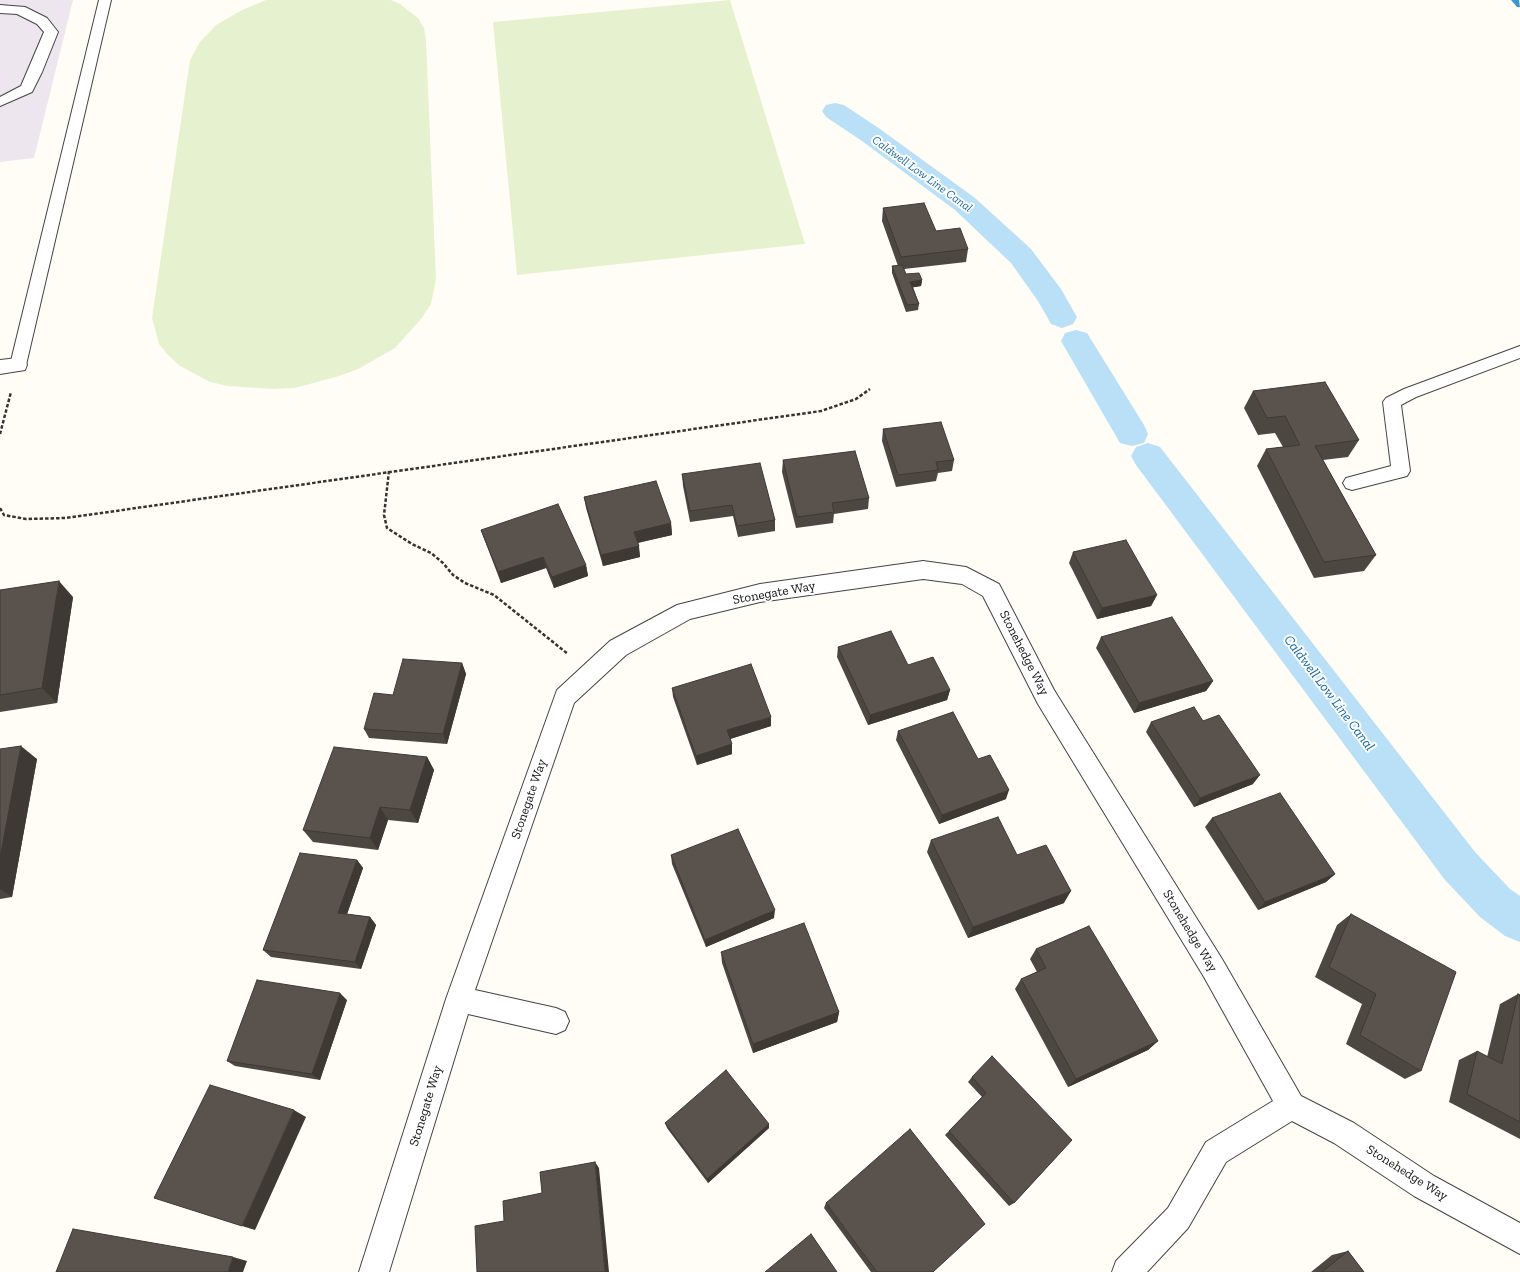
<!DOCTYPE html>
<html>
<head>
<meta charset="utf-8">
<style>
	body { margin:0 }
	canvas { display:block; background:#fffdf5 }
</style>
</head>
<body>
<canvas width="1520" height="1272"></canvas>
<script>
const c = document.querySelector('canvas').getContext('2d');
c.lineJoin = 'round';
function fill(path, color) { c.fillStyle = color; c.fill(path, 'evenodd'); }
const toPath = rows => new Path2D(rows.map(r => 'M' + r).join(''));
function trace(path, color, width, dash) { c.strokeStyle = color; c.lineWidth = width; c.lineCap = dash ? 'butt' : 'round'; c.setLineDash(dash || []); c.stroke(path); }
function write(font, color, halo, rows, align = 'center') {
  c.font = font + ' "Zilla Slab",serif'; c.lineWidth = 4; c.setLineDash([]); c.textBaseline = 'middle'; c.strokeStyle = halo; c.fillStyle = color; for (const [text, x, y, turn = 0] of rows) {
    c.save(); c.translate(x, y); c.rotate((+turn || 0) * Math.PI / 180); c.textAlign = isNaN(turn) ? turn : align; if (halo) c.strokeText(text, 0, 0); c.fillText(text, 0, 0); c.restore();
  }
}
const industrial = toPath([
	[0,0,73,0,34,158,0,162]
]);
const pitch = toPath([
	[266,0,391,0,400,4,418,18,424,28,426,41,436,279,431,304,421,319,395,348,358,369,339,376,295,388,273,389,228,386,210,382,180,366,168,355,159,344,152,318,190,60,200,42,216,25,242,10],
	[730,0,805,244,517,275,493,22]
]);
const stream = toPath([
	[1511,0,1519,0,1520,7,1517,7,1511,0]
]);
const canal = toPath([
	[835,103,844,105,880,129,975,198,1031,249,1061,289,1077,317,1073,324,1062,328,1051,324,1038,301,1011,263,955,210,862,141,826,117,822,111,826,105,835,103],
	[1076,330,1087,333,1144,425,1148,434,1144,443,1132,446,1120,443,1061,341,1065,333,1076,330],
	[1148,443,1160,447,1475,852,1510,889,1520,896,1520,942,1505,936,1480,917,1445,880,1136,465,1131,456,1136,447,1148,443]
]);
const path = toPath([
	[0,434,11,392],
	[389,471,384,515,387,528,412,544,431,553,443,563,453,575,465,583,494,595,568,654],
	[0,508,4,515,26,519,66,518,821,411,856,399,870,389]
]);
const service = toPath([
	[99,0,111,0,26,365,24,369,18,371,12,369,10,365,99,0],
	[0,5,25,7,47,18,58,32,42,72,32,92,0,106,0,97,21,86,44,32,37,24,17,14,0,13,0,5],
	[1520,346,1520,358,1416,397,1401,405,1410,471,1407,476,1352,490,1346,488,1343,483,1346,478,1391,466,1383,402,1386,398,1404,389,1520,346]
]);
const minor = toPath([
	[18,358,25,360,27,365,25,370,0,374,0,360,18,358],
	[923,561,966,567,999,584,1054,690,1222,959,1301,1096,1354,1123,1434,1176,1520,1223,1520,1254,1414,1196,1334,1143,1292,1121,1226,1162,1188,1228,1147,1272,1112,1272,1116,1261,1168,1208,1206,1142,1273,1101,1204,977,1038,704,983,596,962,584,923,579,760,602,690,619,626,655,574,703,475,990,556,1008,565,1012,569,1021,565,1030,556,1034,468,1014,389,1272,359,1272,446,999,557,690,610,641,677,605,760,584,923,561]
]);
const wall = toPath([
	[883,208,936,231,968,249,966,262,904,269,906,274,922,280,921,286,913,287,919,304,918,310,906,312,892,273,892,266,898,266,882,221],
	[1253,391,1359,440,1348,457,1323,460,1376,555,1364,571,1314,578,1257,466,1266,449,1283,447,1275,433,1258,435,1244,408],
	[883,429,954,460,952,471,938,473,936,481,896,487,882,441],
	[783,460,869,498,868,509,834,514,833,523,796,528,782,472],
	[682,474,775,520,775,531,738,537,733,516,690,522,683,486],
	[584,497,671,523,672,535,638,543,640,557,603,566,586,508],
	[481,530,586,565,588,576,554,588,546,568,501,583,485,541],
	[1073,552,1157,595,1151,606,1097,619,1069,563],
	[0,590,73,597,57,703,0,712],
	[1101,637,1213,681,1206,691,1134,713,1096,648],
	[838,647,908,665,950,690,947,700,868,725,837,657],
	[462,663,466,674,447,744,369,738,364,729,393,695],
	[672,688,771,726,730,739,732,754,697,765,673,697],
	[1203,721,1253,784,1194,807,1146,732,1151,722],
	[898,731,978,759,1006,799,939,824,896,740],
	[0,749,37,759,12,897,0,899],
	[427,757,434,770,418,823,388,820,378,850,313,842,303,830],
	[1212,818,1335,874,1326,882,1258,910,1205,827],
	[931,840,1017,855,1064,903,968,938,927,852],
	[671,855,774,918,706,947,672,864],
	[357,860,363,868,347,914,370,917,376,925,361,969,271,957,263,950],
	[1351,914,1421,1071,1405,1079,1346,1044,1362,1004,1315,977,1337,925],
	[1036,949,1158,1041,1148,1050,1068,1087,1015,989,1021,979,1037,972,1030,959],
	[721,952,839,1012,837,1022,753,1053,722,963],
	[1518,994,1520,995,1520,1139,1449,1102,1459,1060,1477,1051,1487,1057,1500,1004],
	[347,1000,320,1080,235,1066,227,1061],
	[972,1077,1072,1140,1014,1203,1009,1206,945,1135,949,1131,982,1097,968,1082],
	[665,1123,769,1124,769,1128,708,1183,667,1128],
	[826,1203,933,1272,871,1272,824,1208],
	[1348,1251,1364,1272,1311,1272,1332,1255]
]);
const shadedWall = toPath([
	[922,280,921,286,910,288,910,282],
	[671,523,672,535,636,543,634,532],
	[639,546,640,557,603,566,601,555],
	[543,557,546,568,501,583,498,572],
	[586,565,588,576,554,588,552,577],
	[59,581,73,597,57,703,42,688],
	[1157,595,1151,606,1097,619,1102,608],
	[462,663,466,674,447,744,443,734],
	[1213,681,1206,691,1134,713,1139,703],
	[950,690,947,700,868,725,870,715],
	[771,717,771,726,727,740,727,730],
	[732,744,732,754,697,765,696,756],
	[21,746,37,759,12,897,0,889,0,858],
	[427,757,434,770,418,823,410,810],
	[1260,775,1253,784,1194,807,1200,798],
	[1009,790,1006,799,939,824,942,815],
	[380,807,388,820,378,850,370,838],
	[357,860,363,868,345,920,338,913],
	[1335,874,1326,882,1258,910,1265,902],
	[1071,891,1064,903,968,938,973,927],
	[775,910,774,918,706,947,705,940],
	[370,917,376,925,361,969,355,962],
	[340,993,347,1000,320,1080,312,1074],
	[839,1012,837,1022,753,1053,753,1044],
	[1158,1041,1148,1050,1068,1087,1076,1079],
	[294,1110,306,1117,255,1230,242,1226],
	[769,1124,769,1128,708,1183,707,1179],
	[595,1162,599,1168,609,1272,605,1272],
	[233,1257,247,1261,243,1272,228,1272]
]);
const building = toPath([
	[924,203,936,231,960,228,968,249,901,257,883,208,924,203],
	[902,265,906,274,919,273,922,280,910,282,919,304,907,305,892,266,902,265],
	[1325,382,1359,440,1315,446,1376,555,1324,562,1266,449,1300,445,1285,416,1267,418,1253,391,1325,382],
	[941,422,954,460,936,462,938,470,898,475,883,429,941,422],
	[855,451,869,498,832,503,834,512,797,517,783,460,855,451],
	[760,463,775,520,737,526,732,505,690,511,682,474,760,463],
	[656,481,671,523,634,532,639,546,601,555,584,497,656,481],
	[558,504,586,565,552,577,543,557,498,572,481,530,558,504],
	[1126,540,1157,595,1102,608,1073,552,1126,540],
	[59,581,42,688,0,695,0,590,59,581],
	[1172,617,1213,681,1139,703,1101,637,1172,617],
	[891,631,908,665,933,657,950,690,870,715,838,647,891,631],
	[403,659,462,663,443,734,364,729,374,693,393,695,403,659],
	[751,664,771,717,727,730,732,744,696,756,672,688,751,664],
	[1194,707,1203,721,1219,715,1260,775,1200,798,1151,722,1194,707],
	[953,712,978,759,990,755,1009,790,942,815,898,731,953,712],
	[21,746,0,858,0,749,21,746],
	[334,747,427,757,410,810,380,807,370,838,303,830,334,747],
	[1280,793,1335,874,1265,902,1212,818,1280,793],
	[998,817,1017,855,1046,845,1071,891,973,927,931,840,998,817],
	[738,829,775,910,705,940,671,855,738,829],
	[300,853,357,860,338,913,370,917,355,962,263,950,300,853],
	[1351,914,1456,972,1421,1071,1360,1035,1376,994,1329,967,1351,914],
	[804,923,839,1012,753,1044,721,952,804,923],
	[1089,926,1158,1041,1076,1079,1021,979,1046,968,1036,949,1089,926],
	[257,980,340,993,312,1074,227,1061,257,980],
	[1518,994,1520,995,1520,1122,1467,1094,1477,1051,1502,1064,1518,994],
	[992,1056,1072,1140,1014,1203,949,1131,986,1093,972,1077,992,1056],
	[726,1070,769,1124,707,1179,665,1123,726,1070],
	[210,1085,294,1110,242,1226,154,1198,210,1085],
	[910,1129,985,1224,933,1272,877,1272,826,1203,910,1129],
	[595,1162,605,1272,477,1272,475,1226,504,1221,503,1201,542,1193,540,1172,595,1162],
	[73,1229,233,1257,228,1272,56,1272,73,1229],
	[811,1234,837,1272,765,1272,811,1234],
	[1348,1251,1364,1272,1322,1272,1348,1251]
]);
const farWaternames = [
	["Caldwell Low Line Canal",922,174,36]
];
const streetNames = [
	["Stonegate Way",774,593,-10],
	["Stonehedge Way",1024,653,63],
	["Stonegate Way",529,799,-71],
	["Stonehedge Way",1190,931,59],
	["Stonegate Way",426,1106,-73],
	["Stonehedge Way",1407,1173,32]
];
const waterNames = [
	["Caldwell Low Line Canal",1329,693,53]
];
fill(industrial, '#eee6ef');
fill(pitch, '#e6f2cf');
fill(stream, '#3f96cf');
fill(canal, '#b9e0f7');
trace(service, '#444', 2);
trace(minor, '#444', 2);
trace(path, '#333', 2.5, [3.5, 2]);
fill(service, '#fff');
fill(minor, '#fff');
fill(wall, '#4d4742');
fill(shadedWall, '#3f3936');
fill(building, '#5a524d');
trace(building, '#3f3936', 1);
write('italic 12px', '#1768a6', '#fff', farWaternames);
write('13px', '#111', '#fff', streetNames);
write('italic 14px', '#1768a6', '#fff', waterNames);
</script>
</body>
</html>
